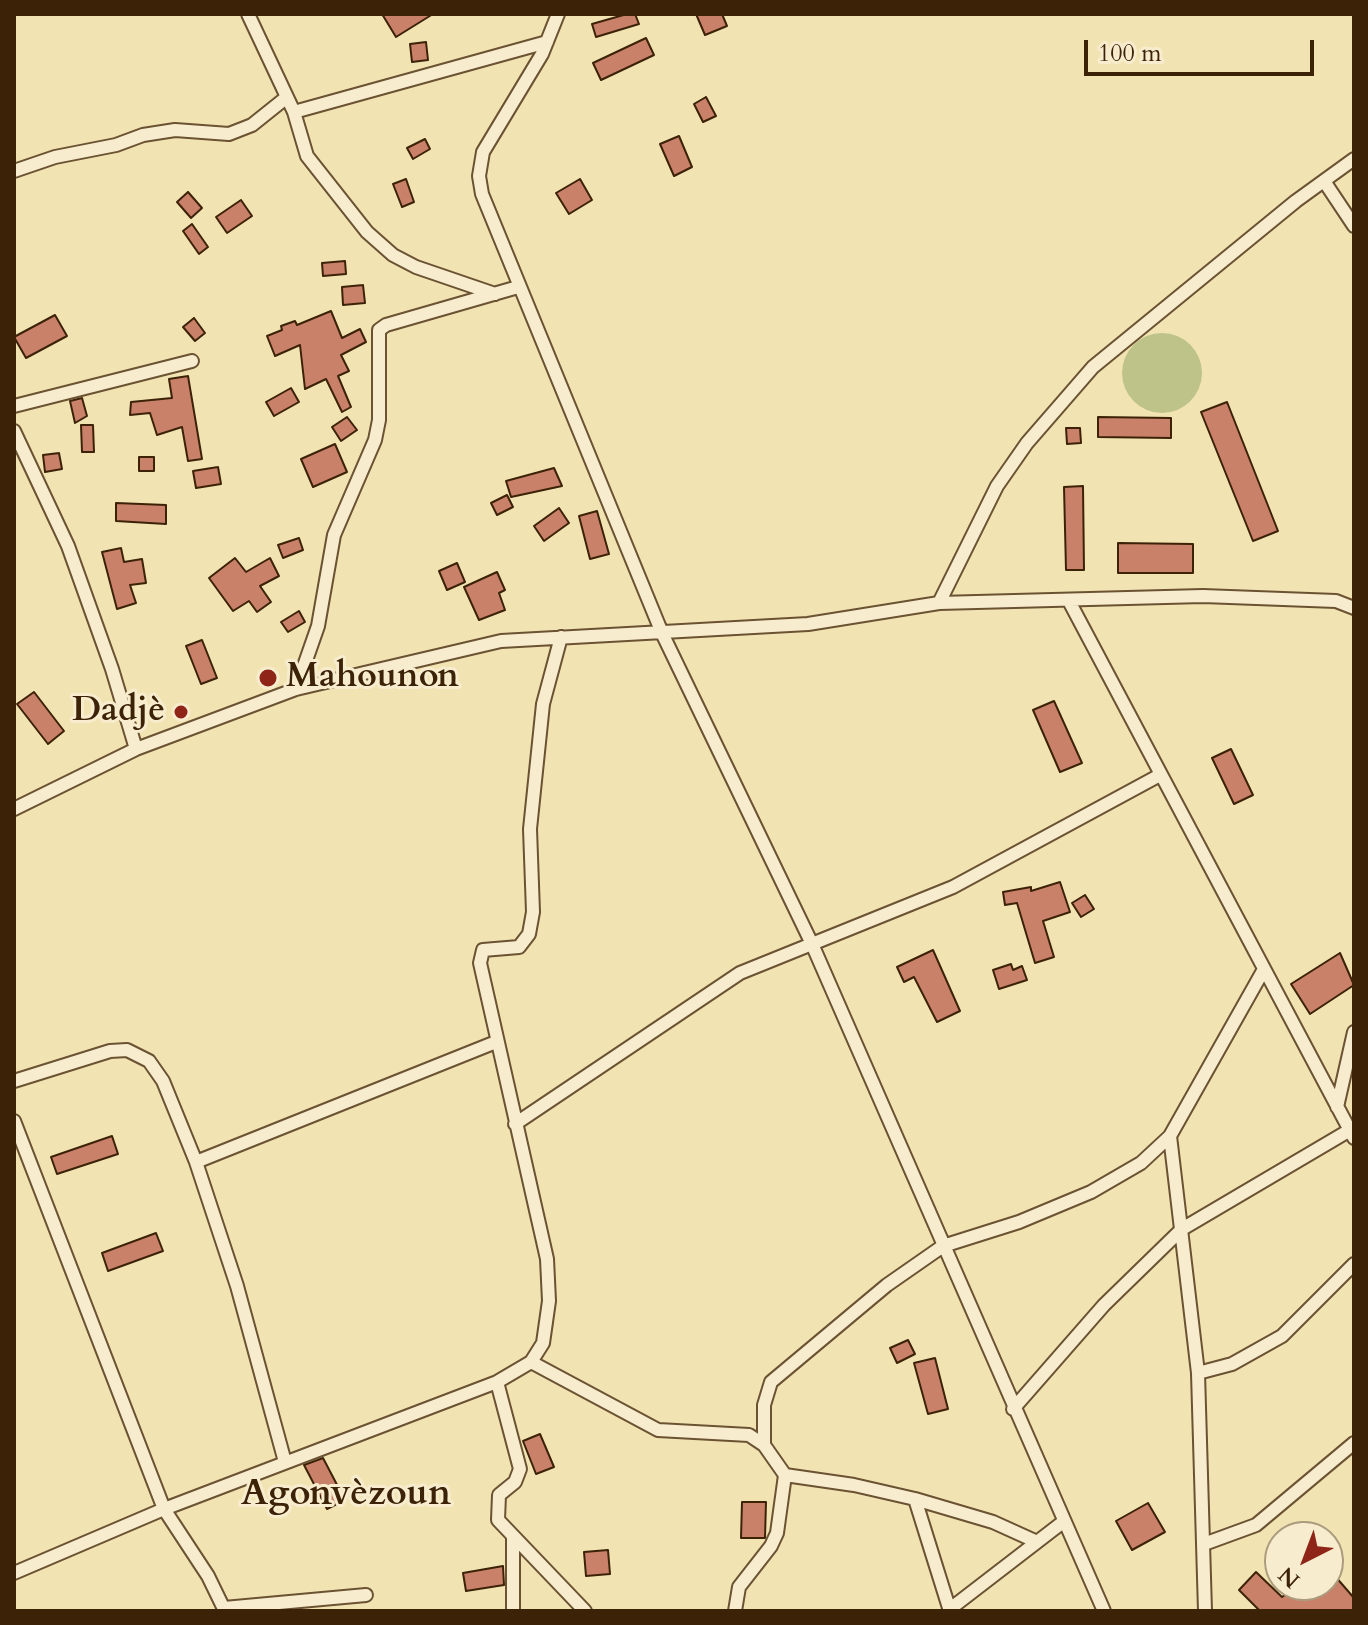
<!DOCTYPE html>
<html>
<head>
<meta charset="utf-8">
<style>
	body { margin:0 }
	#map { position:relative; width:1368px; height:1625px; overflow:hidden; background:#f2e3b3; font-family:Cardo,serif }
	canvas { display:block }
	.frame { position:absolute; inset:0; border:16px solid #3c2207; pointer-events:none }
	.north { position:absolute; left:1264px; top:1521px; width:80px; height:80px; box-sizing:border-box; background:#f7edce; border:2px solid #ac9c7e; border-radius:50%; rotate:222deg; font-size:22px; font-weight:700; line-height:32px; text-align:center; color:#3c2207 }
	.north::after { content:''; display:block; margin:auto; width:28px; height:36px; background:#8f2418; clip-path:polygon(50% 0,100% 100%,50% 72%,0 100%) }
	.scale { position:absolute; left:1084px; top:40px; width:230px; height:36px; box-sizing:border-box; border:4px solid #3c2207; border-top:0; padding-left:10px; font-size:24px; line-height:28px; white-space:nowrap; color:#3c2207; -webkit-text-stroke:6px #f7edce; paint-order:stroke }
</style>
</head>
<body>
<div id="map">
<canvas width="1368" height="1625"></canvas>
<div class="frame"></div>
<div class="north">N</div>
<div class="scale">100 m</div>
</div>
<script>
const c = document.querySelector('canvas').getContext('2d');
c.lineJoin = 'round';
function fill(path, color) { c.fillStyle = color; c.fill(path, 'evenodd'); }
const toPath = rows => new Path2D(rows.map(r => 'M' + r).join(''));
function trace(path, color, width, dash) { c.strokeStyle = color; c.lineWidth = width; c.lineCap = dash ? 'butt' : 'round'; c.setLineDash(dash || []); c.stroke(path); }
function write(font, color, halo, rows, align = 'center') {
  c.font = font + ' Cardo,serif'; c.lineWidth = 6; c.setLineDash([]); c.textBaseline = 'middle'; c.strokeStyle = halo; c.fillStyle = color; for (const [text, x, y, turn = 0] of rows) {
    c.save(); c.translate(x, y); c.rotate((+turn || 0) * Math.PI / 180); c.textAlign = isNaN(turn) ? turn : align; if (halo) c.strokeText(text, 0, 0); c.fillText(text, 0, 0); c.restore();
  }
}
const green = toPath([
	'1122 373a40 40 0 1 1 80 0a40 40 0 1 1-80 0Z'
]);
const building = toPath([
	[382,14,433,14,396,37,382,14],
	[627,14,635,14,639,24,596,37,592,24,627,14],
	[696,14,722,14,727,26,705,35,696,14],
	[646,38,654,55,601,80,593,63,646,38],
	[426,42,428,60,412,62,410,44,426,42],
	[706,97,716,116,703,122,694,104,706,97],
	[679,136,692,167,674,176,660,144,679,136],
	[425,139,430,149,413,159,407,148,425,139],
	[406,179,414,202,402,207,393,184,406,179],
	[580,179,592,200,569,214,556,193,580,179],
	[188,192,202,208,191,218,177,202,188,192],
	[241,200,252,216,227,233,216,217,241,200],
	[192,224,208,247,199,254,183,231,192,224],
	[345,261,346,274,323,276,322,263,345,261],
	[363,285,365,303,343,305,342,287,363,285],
	[331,311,342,338,360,329,366,342,341,355,349,371,338,376,351,407,342,412,326,379,305,389,300,345,275,356,267,336,282,330,281,326,295,321,297,325,331,311],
	[55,315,67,336,26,358,14,337,55,315],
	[194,318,205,333,195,341,183,327,194,318],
	[188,376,202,459,188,461,182,427,157,435,150,413,130,415,131,402,172,398,169,379,188,376],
	[291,388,299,402,274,416,266,402,291,388],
	[82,398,87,416,75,423,70,401,82,398],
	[1227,402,1278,531,1253,541,1201,412,1227,402],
	[347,417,357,430,341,441,332,427,347,417],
	[1098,417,1171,418,1171,438,1098,437,1098,417],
	[81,425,93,425,94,452,82,452,81,425],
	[1066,428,1080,428,1081,443,1067,444,1066,428],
	[335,444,347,472,313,487,301,459,335,444],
	[59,453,62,469,45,472,43,455,59,453],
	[139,457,154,457,154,471,139,471,139,457],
	[218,467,221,484,196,488,193,471,218,467],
	[554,468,562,486,511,497,506,481,554,468],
	[1083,486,1084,570,1066,570,1064,487,1083,486],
	[507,495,513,507,497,515,491,503,507,495],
	[116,503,166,505,166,524,116,521,116,503],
	[559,508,569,523,544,541,534,526,559,508],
	[597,511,609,554,590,559,579,516,597,511],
	[299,538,303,550,283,558,278,545,299,538],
	[1118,543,1193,544,1193,573,1118,573,1118,543],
	[121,548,124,562,142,559,146,583,130,585,136,603,117,609,102,552,121,548],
	[235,558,246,572,270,558,279,576,260,586,271,602,257,612,249,601,233,611,209,578,235,558],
	[457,563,465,582,447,590,439,571,457,563],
	[497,572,505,590,499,593,505,610,479,620,464,587,497,572],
	[299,611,305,622,288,632,281,622,299,611],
	[202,640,217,678,201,684,186,646,202,640],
	[34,692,64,731,48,744,17,704,34,692],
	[1054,701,1082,763,1060,772,1033,710,1054,701],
	[1231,749,1253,795,1234,804,1212,758,1231,749],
	[1060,882,1070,912,1043,921,1054,957,1035,963,1017,903,1005,905,1003,892,1031,887,1031,891,1060,882],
	[1085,895,1094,909,1081,917,1072,903,1085,895],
	[933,950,960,1011,937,1022,914,977,904,982,897,967,933,950],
	[1340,953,1354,985,1310,1014,1291,984,1340,953],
	[1011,964,1013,970,1022,966,1027,980,999,989,993,970,1011,964],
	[112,1136,118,1154,57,1174,51,1157,112,1136],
	[156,1233,163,1251,108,1271,102,1253,156,1233],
	[908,1340,915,1354,897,1363,890,1348,908,1340],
	[935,1358,948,1409,928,1414,914,1363,935,1358],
	[540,1434,554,1467,536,1474,523,1441,540,1434],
	[323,1458,345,1500,327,1509,304,1465,323,1458],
	[742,1502,766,1502,765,1538,741,1538,742,1502],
	[1148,1503,1165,1532,1132,1550,1116,1521,1148,1503],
	[608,1550,610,1574,586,1576,584,1552,608,1550],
	[503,1566,504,1585,466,1591,463,1573,503,1566],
	[1328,1568,1354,1598,1354,1611,1260,1611,1239,1590,1256,1572,1282,1597,1299,1585,1328,1585,1328,1568]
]);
const minor = toPath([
	[248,14,294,112,307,156,367,232,393,255,416,267,495,294],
	[558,14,542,54,483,152,479,176,482,194,662,633,812,944,1104,1611],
	[294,112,547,42],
	[14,171,55,157,116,145,143,135,175,130,229,134,252,125,287,97],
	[1324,181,1354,226],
	[14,406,192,361],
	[14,431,68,546,112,669,136,749],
	[1069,601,1354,1138],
	[939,603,997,486,1027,443,1093,367,1296,201,1354,159],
	[296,689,318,626,334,535,375,440,379,420,379,330,386,325,518,287],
	[14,809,136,749,296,689,501,641,808,624,939,603,1203,596,1336,601,1354,608],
	[14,1081,110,1051,127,1050,149,1061,163,1081,196,1162,237,1286,285,1462],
	[1337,1107,1354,1032],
	[14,1121,164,1509,14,1573],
	[515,1124,740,973,953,887,1160,775],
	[1170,1136,1198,1373,1205,1611],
	[196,1162,496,1042],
	[531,1362,658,1430,749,1435,764,1445,785,1475,854,1485,915,1499,993,1522,1035,1541],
	[1198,1373,1232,1364,1282,1336,1354,1264],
	[497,1382,520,1469,515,1482,499,1495,498,1520,585,1611],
	[1013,1409,1104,1305,1182,1229,1350,1130],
	[764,1445,764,1405,771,1382,887,1285,943,1246,1019,1222,1091,1192,1141,1163,1170,1136,1263,971],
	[915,1499,950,1611],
	[1204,1544,1256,1525,1354,1443],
	[224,1608,366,1595],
	[950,1609,1063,1522],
	[225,1611,208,1576,164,1509,497,1382,531,1362,543,1343,549,1301,547,1259,480,963,483,950,519,947,529,934,533,912,530,829,543,704,561,637],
	[513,1611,513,1538],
	[735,1611,739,1587,771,1546,777,1533,785,1475]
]);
const markers = [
	[268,678,10,"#8f2418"],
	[181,712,8,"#8f2418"]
];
const poiNames = [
	["Mahounon",286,678],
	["Dadjè",165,712,"right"]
];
const neighbourhoodNames = [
	["Agonvèzoun",346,1496]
];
fill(green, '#bec38a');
fill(building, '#ca816a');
trace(building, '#3c2207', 2);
trace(minor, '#6a5232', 16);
trace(minor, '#f7edce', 12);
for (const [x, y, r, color] of markers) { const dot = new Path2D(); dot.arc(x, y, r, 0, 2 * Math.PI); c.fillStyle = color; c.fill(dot); trace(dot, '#f7edce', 3); }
write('bold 34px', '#3c2207', '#f7edce', poiNames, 'left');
write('bold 36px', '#3c2207', '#f7edce', neighbourhoodNames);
</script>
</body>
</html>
